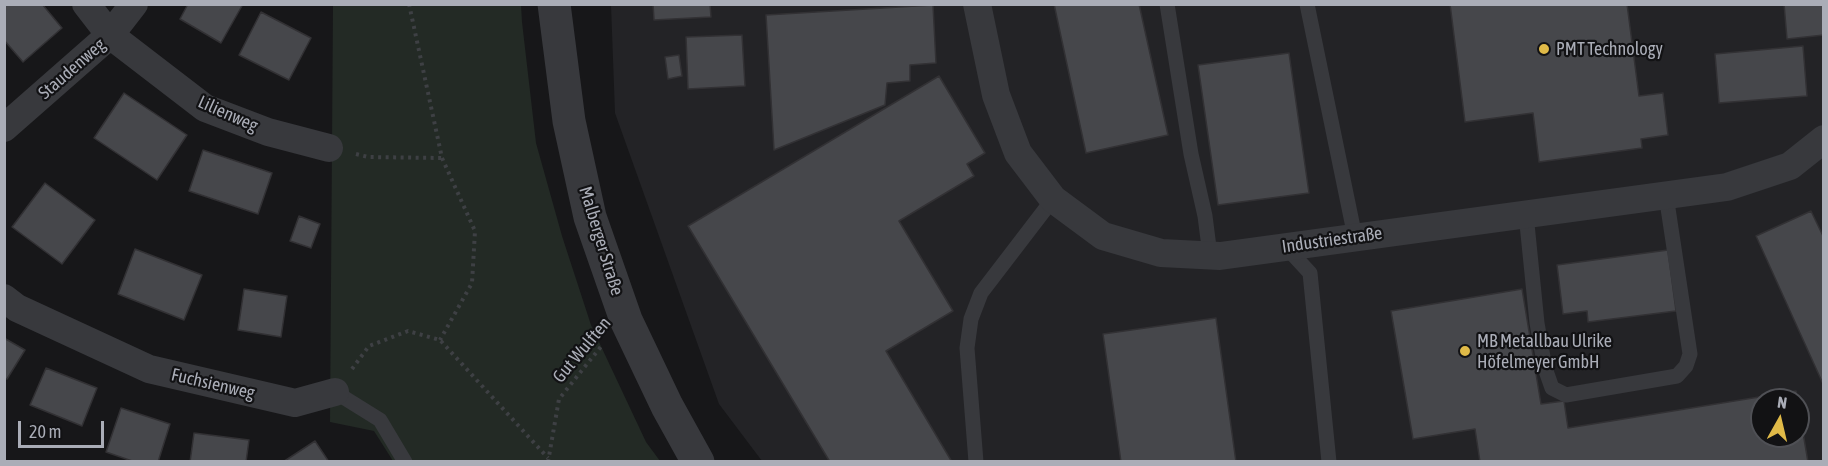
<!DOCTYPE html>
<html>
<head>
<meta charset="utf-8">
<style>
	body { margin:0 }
	#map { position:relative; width:1828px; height:466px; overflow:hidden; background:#171719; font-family:"Asap Condensed",sans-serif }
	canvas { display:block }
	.frame { position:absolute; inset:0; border:6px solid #aaadb7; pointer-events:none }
	.north { position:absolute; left:1750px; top:388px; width:60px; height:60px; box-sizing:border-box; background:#121214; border:2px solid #4f5055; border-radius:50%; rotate:8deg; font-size:16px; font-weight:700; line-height:24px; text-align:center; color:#aaadb7 }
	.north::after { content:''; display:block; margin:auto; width:21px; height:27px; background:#e0ba48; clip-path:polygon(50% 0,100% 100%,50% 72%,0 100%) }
	.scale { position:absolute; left:18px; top:421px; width:86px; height:27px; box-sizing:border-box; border:3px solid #aaadb7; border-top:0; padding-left:8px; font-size:18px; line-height:21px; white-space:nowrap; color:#aaadb7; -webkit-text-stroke:4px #121214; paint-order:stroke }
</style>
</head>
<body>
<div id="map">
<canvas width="1828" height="466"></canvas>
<div class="frame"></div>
<div class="north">N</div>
<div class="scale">20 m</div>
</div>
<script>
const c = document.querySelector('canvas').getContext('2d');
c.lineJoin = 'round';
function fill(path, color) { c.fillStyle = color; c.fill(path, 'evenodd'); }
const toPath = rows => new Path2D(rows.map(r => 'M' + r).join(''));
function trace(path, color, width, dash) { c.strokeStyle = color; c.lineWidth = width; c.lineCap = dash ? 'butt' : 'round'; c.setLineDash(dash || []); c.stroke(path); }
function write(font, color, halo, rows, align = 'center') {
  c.font = font + ' "Asap Condensed",sans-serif'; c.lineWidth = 4.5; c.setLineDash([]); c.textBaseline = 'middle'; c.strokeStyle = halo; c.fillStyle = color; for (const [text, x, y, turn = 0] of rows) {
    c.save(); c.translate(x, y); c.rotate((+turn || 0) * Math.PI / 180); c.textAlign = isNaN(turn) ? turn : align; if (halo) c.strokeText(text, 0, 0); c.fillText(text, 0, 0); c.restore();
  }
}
const built = toPath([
	[611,5,1823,5,1823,461,762,461,719,404,615,113],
	[1762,400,1798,400,1798,436,1762,436]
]);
const green = toPath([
	[333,5,521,5,522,22,536,143,562,236,591,325,646,442,660,461,393,461,374,431,330,422]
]);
const building = toPath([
	[4,4,42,4,62,28,23,62,4,40,4,4],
	[188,4,243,4,221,43,180,19,188,4],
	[653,4,710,4,711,17,654,20,653,4],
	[1054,4,1139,4,1168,135,1086,153,1054,4],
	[1450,4,1627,4,1639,96,1663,93,1668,135,1641,139,1642,148,1539,162,1533,113,1465,122,1450,4],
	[1784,4,1824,4,1824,35,1787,39,1784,4],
	[933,5,936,63,910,65,910,81,887,83,885,105,774,150,766,15,933,5],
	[261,12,311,38,289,80,239,55,261,12],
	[742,35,745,86,688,89,686,37,742,35],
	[1803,46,1807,96,1719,103,1715,54,1803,46],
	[1289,53,1309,193,1218,205,1198,65,1289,53],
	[679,55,682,76,668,79,665,57,679,55],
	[939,76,985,153,967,164,974,176,899,221,953,311,886,351,952,462,830,462,688,226,939,76],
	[124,93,187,135,157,180,94,138,124,93],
	[203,150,272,173,258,214,189,191,203,150],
	[45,183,95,220,62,264,12,227,45,183],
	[1811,211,1824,238,1824,386,1756,236,1811,211],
	[299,216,320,224,311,248,290,241,299,216],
	[135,249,202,275,184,320,118,294,135,249],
	[1668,250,1676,311,1588,322,1587,311,1563,314,1557,265,1668,250],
	[244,289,287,296,281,337,238,330,244,289],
	[1522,289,1541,404,1564,401,1568,428,1796,391,1797,400,1762,400,1762,436,1798,436,1798,403,1808,462,1480,462,1475,429,1413,439,1391,311,1522,289],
	[1216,318,1236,462,1121,462,1103,334,1216,318],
	[4,338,25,350,7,379,4,378,4,338],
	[46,368,97,388,82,426,30,405,46,368],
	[121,408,170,424,158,462,135,462,106,452,121,408],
	[194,433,249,440,246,462,190,462,194,433],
	[315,441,329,462,283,462,315,441]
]);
const path = toPath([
	[409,4,442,158,475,231,472,283,440,340],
	[356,154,368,157,442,158],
	[352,369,369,346,408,331,440,340,548,458],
	[548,462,559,399,603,344]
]);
const service = toPath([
	[1167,4,1191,154,1205,216,1210,255],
	[1307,4,1355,237],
	[1526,214,1537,323,1545,368,1552,388,1566,395,1677,376,1686,366,1690,354,1666,195],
	[1286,247,1310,273,1329,462],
	[335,392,380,420,405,462],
	[976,462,967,348,971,319,981,293,1053,199]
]);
const minor = toPath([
	[86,4,110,35,205,108,268,132,329,148],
	[977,4,996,95,1018,153,1053,199,1103,236,1161,253,1220,256,1727,187,1790,166,1824,139],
	[4,128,110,35,134,4],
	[4,298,17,308,149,369,295,403,335,392]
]);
const tertiary = toPath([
	[554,4,569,121,590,217,626,320,667,406,698,462]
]);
const markers = [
	[1544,49,6,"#e0ba48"],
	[1465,351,6,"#e0ba48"]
];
const poiNames = [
	["PMT Technology",1556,49],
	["MB Metallbau Ulrike",1477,341],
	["Höfelmeyer GmbH",1477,362]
];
const streetNames = [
	["Staudenweg",72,69,-41],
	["Lilienweg",228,114,24],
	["Industriestraße",1332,240,-8],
	["Malberger Straße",601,241,73],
	["Gut Wulften",582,350,-50],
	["Fuchsienweg",213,384,13]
];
fill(built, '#232326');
fill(green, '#232a25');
fill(building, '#46474b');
trace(building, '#323134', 1.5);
trace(path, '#3e4044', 4, [3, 4.5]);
trace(service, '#38393d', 15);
trace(minor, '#38393d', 28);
trace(tertiary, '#38393d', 33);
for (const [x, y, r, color] of markers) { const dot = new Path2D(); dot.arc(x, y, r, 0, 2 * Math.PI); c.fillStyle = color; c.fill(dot); trace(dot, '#121214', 2); }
write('18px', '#aaadb7', '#121214', poiNames, 'left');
write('18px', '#aaadb7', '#121214', streetNames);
</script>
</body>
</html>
